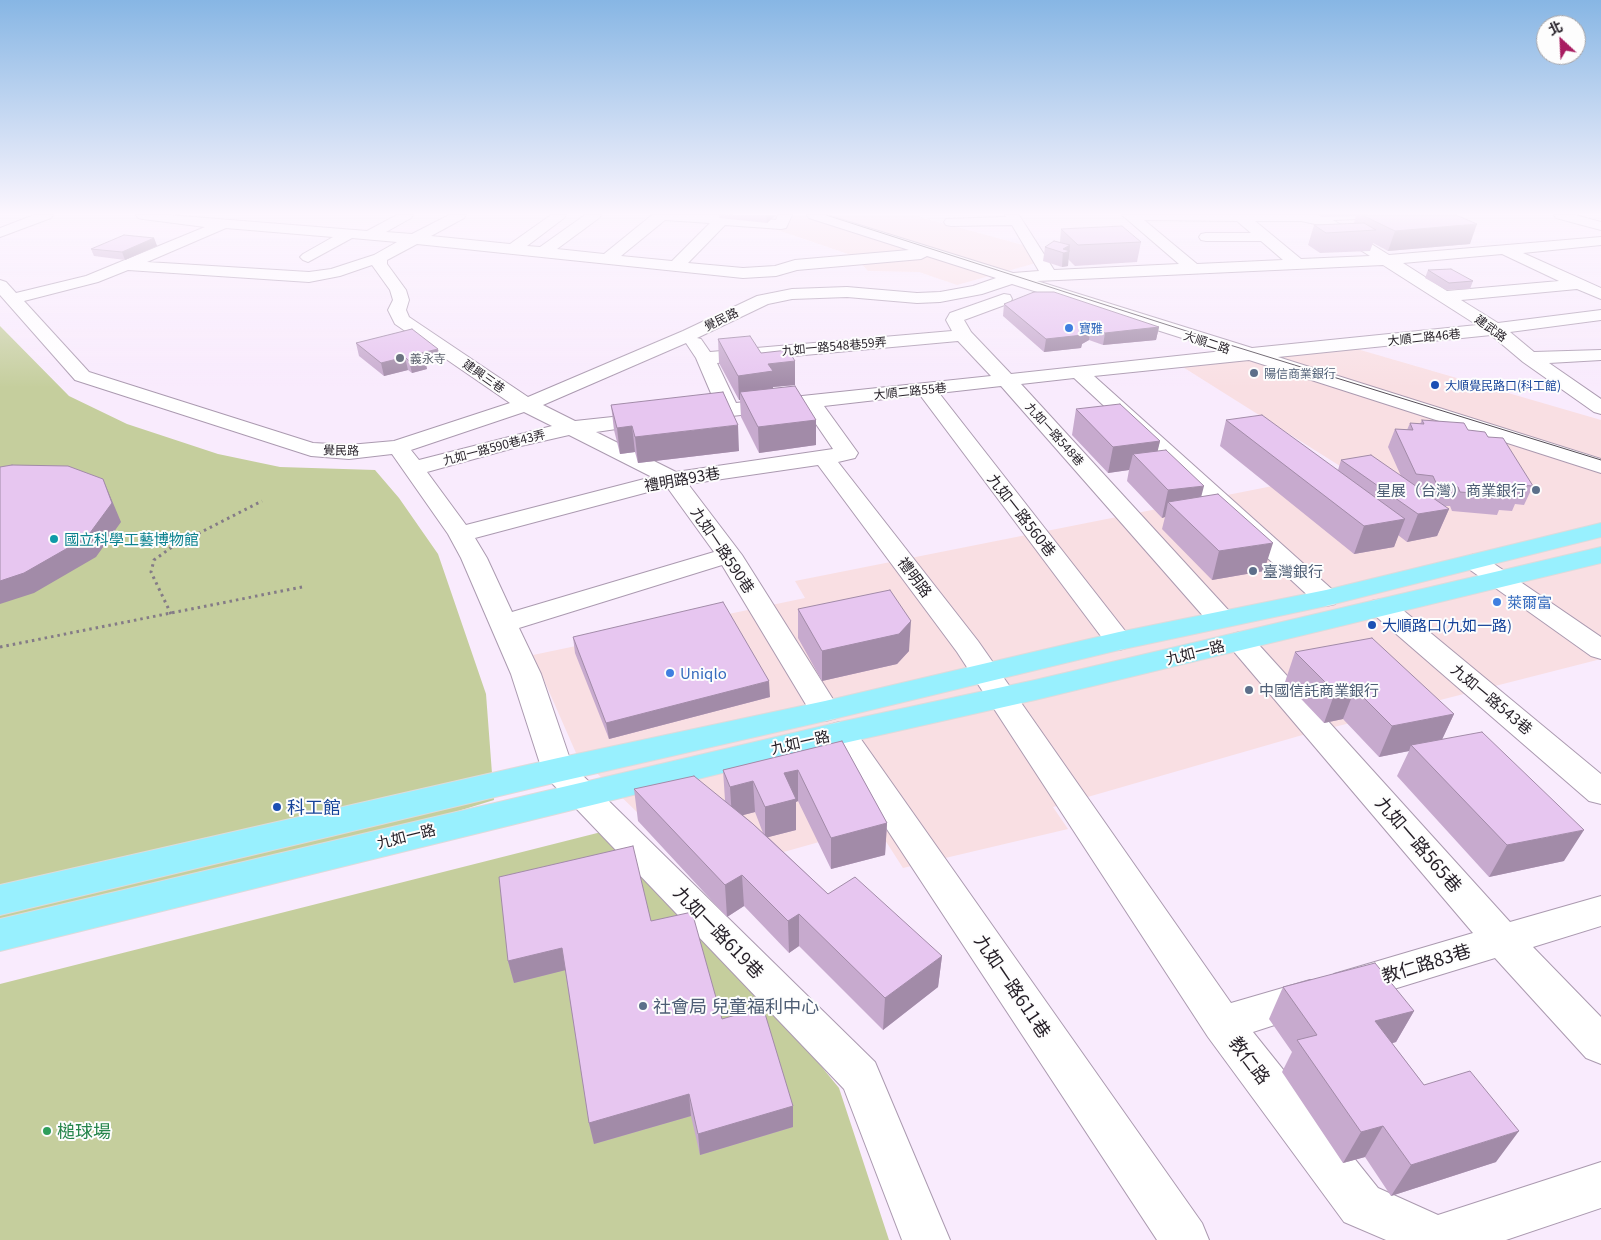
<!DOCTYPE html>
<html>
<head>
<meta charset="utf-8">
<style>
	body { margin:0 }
	#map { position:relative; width:1601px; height:1240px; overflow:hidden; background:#f9ebfd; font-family:Georgia,"Noto Sans TC",serif }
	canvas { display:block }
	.north { position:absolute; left:1536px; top:15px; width:50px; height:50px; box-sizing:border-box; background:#fdfdfd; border:1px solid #a6a4a7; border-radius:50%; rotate:335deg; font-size:14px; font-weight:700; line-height:20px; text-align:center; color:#241e26 }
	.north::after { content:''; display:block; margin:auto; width:18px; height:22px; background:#a81d61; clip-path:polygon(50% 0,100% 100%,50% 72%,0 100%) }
</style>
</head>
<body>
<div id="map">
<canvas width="1601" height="1240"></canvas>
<div class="north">北</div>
</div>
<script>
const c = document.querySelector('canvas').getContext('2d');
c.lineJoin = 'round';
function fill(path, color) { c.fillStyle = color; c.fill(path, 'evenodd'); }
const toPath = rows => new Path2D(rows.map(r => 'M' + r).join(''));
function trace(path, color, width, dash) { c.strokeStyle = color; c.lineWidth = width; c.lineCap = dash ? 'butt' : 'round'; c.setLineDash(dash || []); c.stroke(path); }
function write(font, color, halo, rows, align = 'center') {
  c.font = font + ' Georgia,"Noto Sans TC",serif'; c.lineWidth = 4; c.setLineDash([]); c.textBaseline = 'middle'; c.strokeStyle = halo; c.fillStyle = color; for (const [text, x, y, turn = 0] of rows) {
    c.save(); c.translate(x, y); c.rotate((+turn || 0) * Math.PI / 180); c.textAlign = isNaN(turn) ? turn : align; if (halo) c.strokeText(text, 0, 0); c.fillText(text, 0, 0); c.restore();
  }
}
const commercial = toPath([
	[695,215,912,215,1023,245,1036,263,957,285,919,272,868,271,854,256,763,225,711,222],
	[1333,342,1601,420,1601,659,1299,736,1053,807,1068,829,903,868,876,826,702,875,576,753,533,655,805,598,795,581,1348,471,1178,364,1222,360,1212,352]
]);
const green = toPath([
	[0,326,69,396,127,424,218,454,280,467,375,470,399,498,438,554,486,694,494,800,426,821,0,926],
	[625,826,839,1088,889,1240,0,1240,0,984]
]);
const path = toPath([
	[171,614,151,572,154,560,172,547,262,501],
	[0,647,302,587]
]);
const minor = toPath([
	[34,215,53,215,51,218,0,237,0,228,34,215],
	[136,215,168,215,367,231,397,215,413,215,411,218,386,232,412,234,449,215,466,215,464,218,431,236,510,244,551,215,566,215,564,218,527,246,540,247,585,215,601,215,599,218,557,249,604,254,652,215,723,215,776,220,778,215,792,215,786,228,781,229,725,225,688,263,743,268,775,266,795,260,909,250,809,218,807,215,827,215,1013,273,1039,271,1012,225,951,226,946,225,944,222,946,219,1006,217,1005,215,1019,215,1054,270,1179,264,1122,215,1366,215,1364,218,1359,219,1333,220,1389,255,1601,237,1601,245,1523,253,1601,288,1601,299,1577,289,1461,300,1498,323,1601,310,1601,320,1510,332,1534,352,1601,350,1601,360,1549,363,1601,399,1601,414,1594,412,1523,362,1491,335,1278,357,1601,459,1601,473,1249,360,1094,376,1335,592,1339,598,1335,604,1326,606,1317,604,1074,378,1021,384,1231,613,1235,619,1231,625,1221,627,1211,625,1001,386,939,393,1133,641,1129,647,1119,650,1109,647,920,395,824,406,858,453,855,458,838,462,978,641,1231,1003,1310,980,1324,985,1330,997,1324,1009,1253,1032,1378,1188,1438,1215,1601,1162,1601,1208,1506,1240,1386,1240,1344,1222,1208,1037,957,652,818,465,688,484,742,555,836,704,840,711,836,718,825,721,814,718,722,565,519,628,541,674,572,765,875,1062,950,1240,902,1240,844,1089,547,778,542,770,511,674,461,558,448,534,392,454,349,459,311,456,75,380,0,295,0,280,6,282,16,293,86,276,205,227,143,219,138,218,136,215],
	[665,220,710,223,672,261,621,256,665,220],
	[1144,220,1237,221,1251,233,1206,233,1201,234,1199,237,1201,240,1206,241,1261,241,1283,260,1197,264,1144,220],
	[1255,221,1301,221,1320,225,1370,256,1301,259,1255,221],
	[226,228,333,237,303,254,300,257,303,260,308,262,352,238,397,242,374,255,331,269,309,272,147,262,226,228],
	[417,244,743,278,776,276,797,270,921,259,927,256,996,278,973,286,940,292,917,293,847,287,792,289,757,296,683,331,528,397,409,317,406,310,409,300,406,290,387,264,387,260,417,244],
	[1502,254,1559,281,1447,291,1403,263,1502,254],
	[372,265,390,290,393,300,388,310,395,324,510,403,394,441,349,445,313,443,89,372,24,301,98,282,128,270,309,282,340,276,372,265],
	[1383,265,1477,325,1252,348,1037,281,1383,265],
	[1012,284,1223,351,1011,374,971,332,964,320,1010,303,1012,299,1010,295,1004,294,950,313,946,320,952,331,710,352,701,339,697,338,768,304,792,299,847,297,917,303,940,302,982,294,1012,284],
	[958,341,991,376,736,403,717,363,958,341],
	[686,343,696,358,716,405,688,410,685,414,688,418,695,420,805,408,833,449,676,472,596,432,657,423,660,419,657,415,650,413,575,421,543,405,686,343],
	[524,412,552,426,419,460,411,450,524,412],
	[569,435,652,477,466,525,427,472,521,446,569,435],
	[667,487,714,552,512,612,487,558,475,538,667,487],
	[1554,215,1575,215,1601,222,1601,230,1556,218,1554,215],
	[1475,554,1484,557,1601,637,1601,659,1591,656,1466,567,1462,562,1466,557,1475,554],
	[1382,599,1392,601,1601,774,1601,804,1589,801,1372,613,1368,607,1372,601,1382,599],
	[1240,632,1250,635,1510,922,1601,896,1601,926,1533,947,1601,1017,1601,1064,1586,1058,1495,958,1348,1003,1334,998,1328,986,1334,974,1473,933,1230,647,1226,641,1230,635,1240,632],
	[840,722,851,725,1202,1223,1209,1240,1157,1240,829,741,824,733,829,725,840,722]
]);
const major = toPath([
	[1601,523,1601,537,1326,606,1119,650,825,721,558,782,0,915,0,885,558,758,825,701,1119,632,1326,590,1601,523],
	[1601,547,1601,563,1035,700,840,744,0,951,0,919,840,722,1035,680,1601,547]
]);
const tram = toPath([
	[826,215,1230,345,1601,460]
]);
const wall = toPath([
	[719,215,776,215,767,223,719,218],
	[1318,215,1456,215,1470,244,1388,251,1373,243,1370,251,1320,253,1308,245,1314,225,1354,223,1356,216,1322,217],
	[1061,229,1141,242,1137,262,1075,266,1068,259,1068,266,1062,267,1043,261,1045,247,1060,242],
	[154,238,157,246,125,260,94,256,91,249],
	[1428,270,1473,281,1470,289,1446,290,1425,278],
	[1004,304,1159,327,1156,340,1103,345,1089,340,1082,344,1081,348,1044,352,1003,316],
	[718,339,761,353,795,361,795,385,773,387,773,388,816,420,816,445,759,453,741,417,740,400,739,400,719,363],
	[356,343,441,361,426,365,427,369,412,373,408,370,384,376,359,356],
	[611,405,739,451,638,463,635,452,620,454,614,430],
	[1076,409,1160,441,1157,451,1201,497,1264,571,1212,580,1162,529,1165,517,1162,518,1127,481,1129,470,1108,473,1072,435],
	[1226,420,1338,470,1341,460,1401,476,1388,447,1395,429,1407,430,1410,423,1420,424,1422,420,1468,430,1488,437,1533,486,1524,505,1515,504,1512,511,1499,510,1497,515,1452,511,1450,506,1444,506,1449,509,1437,536,1407,542,1398,535,1394,547,1354,554,1220,446],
	[798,609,909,651,897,664,822,681,798,638],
	[573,637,770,697,609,739,575,653],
	[1295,652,1454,714,1442,739,1564,861,1489,877,1397,776,1409,751,1379,757,1343,719,1324,723,1285,682],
	[842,741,887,823,885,855,831,869,798,801,796,802,796,830,768,837,828,894,942,956,938,987,883,1030,799,946,789,953,744,906,727,917,638,821,634,789,725,800,723,770],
	[755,812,763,833,743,815],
	[651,921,722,1019,793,1127,700,1155,691,1116,594,1144,589,1123,565,970,514,983,508,961],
	[1283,987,1414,1011,1396,1042,1392,1043,1424,1085,1496,1162,1391,1196,1365,1157,1343,1163,1282,1072,1292,1052,1269,1019]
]);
const shadedWall = toPath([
	[766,215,776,215,767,223],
	[1477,224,1470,244,1388,251,1395,231],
	[154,238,157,246,125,260,122,252],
	[1070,245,1068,266,1062,267,1063,249],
	[1159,327,1156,340,1103,345,1105,333],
	[1091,328,1089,340,1082,344,1081,348,1044,352,1046,339,1079,334],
	[438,349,441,361,426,365,427,369,412,373,409,361,421,353],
	[405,357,408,370,384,376,381,363],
	[795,361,795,385,773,387,773,396,740,392,740,400,739,400,738,376,768,364],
	[816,420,816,445,759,453,758,427],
	[738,425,739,451,638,463,635,437],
	[632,426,635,452,620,454,617,428],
	[1160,441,1154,467,1133,454,1129,470,1108,473,1113,447],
	[103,479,121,522,96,557,34,593,0,604,0,581],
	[1204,486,1197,513,1168,502,1165,517,1162,518,1168,490],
	[1449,509,1437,536,1407,542,1418,514],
	[1405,519,1394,547,1354,554,1364,526],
	[1273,543,1264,571,1212,580,1219,551],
	[911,621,909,651,897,664,822,681,822,651],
	[769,681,770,697,609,739,606,723],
	[1355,689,1343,719,1324,723,1335,692],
	[1454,714,1440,744,1411,745,1409,751,1379,757,1392,726],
	[798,770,798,801,796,802,796,830,765,838,765,807,784,773],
	[753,781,755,812,732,818,730,787],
	[887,823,885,855,831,869,831,838],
	[1584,830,1564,861,1489,877,1507,845],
	[742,875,744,906,727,917,725,885],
	[799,914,799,946,789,953,788,921],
	[562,948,566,970,514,983,508,961],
	[942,956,938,987,883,1030,885,998],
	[1414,1011,1396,1042,1358,1053,1375,1021],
	[689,1094,691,1116,594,1144,589,1123],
	[793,1106,793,1127,700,1155,698,1134],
	[1383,1126,1365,1157,1343,1163,1361,1132],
	[1519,1131,1496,1162,1391,1196,1411,1165]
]);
const building = toPath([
	[1362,215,1456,215,1477,224,1395,231,1362,215],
	[1364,223,1376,230,1326,233,1314,225,1364,223],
	[1122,226,1141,242,1078,245,1061,229,1122,226],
	[124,235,154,238,122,252,91,249,124,235],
	[1054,241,1070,245,1063,249,1070,251,1064,253,1045,247,1054,241],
	[1451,269,1473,281,1449,283,1428,270,1451,269],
	[1034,292,1054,292,1159,327,1105,333,1091,328,1079,334,1083,335,1046,339,1004,304,1034,292],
	[412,329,438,349,421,353,424,356,409,361,405,357,381,363,356,343,412,329],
	[750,336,761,353,788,350,795,361,768,364,773,371,738,376,718,339,750,336],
	[795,386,816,420,758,427,740,392,795,386],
	[723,392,738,425,635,437,632,426,617,428,611,405,723,392],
	[1120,404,1160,441,1113,447,1076,409,1120,404],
	[1262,415,1405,519,1364,526,1226,420,1262,415],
	[1422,420,1464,423,1468,430,1485,432,1488,437,1503,438,1533,486,1516,485,1520,492,1502,491,1506,496,1460,492,1458,487,1437,485,1433,476,1416,474,1395,429,1413,430,1410,423,1424,424,1422,420],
	[1166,450,1204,486,1168,490,1133,454,1166,450],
	[1371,455,1449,509,1418,514,1341,460,1371,455],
	[12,465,68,466,103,479,112,503,87,537,24,573,0,581,0,467,12,465],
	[1218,494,1273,543,1219,551,1168,502,1218,494],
	[890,590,911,621,899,634,822,651,798,609,890,590],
	[723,602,769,681,606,723,573,637,723,602],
	[1372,638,1454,714,1392,726,1355,689,1335,692,1295,652,1372,638],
	[1482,732,1584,830,1507,845,1411,745,1482,732],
	[842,741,887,823,831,838,798,770,784,773,796,799,765,807,753,781,730,787,723,770,842,741],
	[694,776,753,824,828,894,855,877,942,956,885,998,799,914,788,921,742,875,725,885,634,789,694,776],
	[633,846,651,921,692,912,722,1019,763,1007,793,1106,698,1134,689,1094,589,1123,562,948,508,961,499,877,633,846],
	[1375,963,1414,1011,1375,1021,1424,1085,1470,1071,1519,1131,1411,1165,1383,1126,1361,1132,1297,1040,1317,1035,1283,987,1375,963]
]);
const markers = [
	[1069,328,5,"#3f7fe0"],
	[400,358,5,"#6b7280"],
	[1254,373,5,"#5c6f8a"],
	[1435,385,5,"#1a4fb4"],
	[1536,490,5,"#5c6f8a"],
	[54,539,5,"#0f9aa8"],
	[1253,571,5,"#5c6f8a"],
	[1497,602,5,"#3f7fe0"],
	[1372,625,5,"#1a4fb4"],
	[670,673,5,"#3f7fe0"],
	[1249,690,5,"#5c6f8a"],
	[277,807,5,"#1a4fb4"],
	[643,1006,5,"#5c6f8a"],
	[47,1131,5,"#2e9e5b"]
];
const farStreetnames = [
	["覺民路",721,319,-26],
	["建武路",1491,328,36],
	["大順二路46巷",1424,337,-6],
	["大順二路",1207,342,18],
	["九如一路548巷59弄",834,346,-5],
	["建興三巷",484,376,35],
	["大順二路55巷",910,391,-6],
	["九如一路548巷",1055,434,48],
	["九如一路590巷43弄",494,447,-15],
	["覺民路",341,450,1]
];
const farShopnames = [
	["寶雅",1079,328]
];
const farWorshipnames = [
	["義永寺",410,358]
];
const farServicenames = [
	["陽信商業銀行",1264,373]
];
const farTransitnames = [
	["大順覺民路口(科工館)",1445,385]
];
const streetNames = [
	["禮明路93巷",682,479,-10],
	["九如一路560巷",1022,515,52],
	["九如一路590巷",723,550,56],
	["禮明路",915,577,53],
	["九如一路",1195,652,-14],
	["九如一路543巷",1492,699,40],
	["九如一路",800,742,-13],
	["九如一路",406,836,-14]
];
const serviceNames = [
	["星展（台灣）商業銀行",1526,490,"right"],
	["臺灣銀行",1263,571],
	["中國信託商業銀行",1259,690]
];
const cultureNames = [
	["國立科學工藝博物館",64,539]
];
const shopNames = [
	["萊爾富",1507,602],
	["Uniqlo",680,673]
];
const transitNames = [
	["大順路口(九如一路)",1382,625]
];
const nearTransitnames = [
	["科工館",287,807]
];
const nearStreetnames = [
	["九如一路565巷",1419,844,49],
	["九如一路619巷",719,932,46],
	["教仁路83巷",1426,963,-17],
	["九如一路611巷",1013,986,56],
	["教仁路",1250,1060,53]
];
const nearServicenames = [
	["社會局 兒童福利中心",653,1006]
];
const nearLeisurenames = [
	["槌球場",57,1131]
];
fill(commercial, '#f9dfe3');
fill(green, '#c5ce9d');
trace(minor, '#ab9ab0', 2);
trace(major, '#dcdbdc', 2);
trace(path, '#847b87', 3, [2.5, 4]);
fill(minor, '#fff');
fill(major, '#98f0fe');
trace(tram, '#544c56', 1);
fill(wall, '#c7aace');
fill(shadedWall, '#a28ba8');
fill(building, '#e7c6f0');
trace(building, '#a28ba8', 1);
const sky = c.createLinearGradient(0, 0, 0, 388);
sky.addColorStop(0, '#87b6e4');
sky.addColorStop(0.55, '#fcf6fe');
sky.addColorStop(1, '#fcf6fe00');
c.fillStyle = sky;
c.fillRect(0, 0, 1601, 388);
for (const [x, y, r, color] of markers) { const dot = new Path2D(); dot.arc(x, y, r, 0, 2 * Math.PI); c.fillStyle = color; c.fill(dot); trace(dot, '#fdfdfd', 2); }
write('12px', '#241e26', '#fdfdfd', farStreetnames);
write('12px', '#366cbe', '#fdfdfd', farShopnames, 'left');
write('12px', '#5b616d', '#fdfdfd', farWorshipnames, 'left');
write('12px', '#4e5e75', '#fdfdfd', farServicenames, 'left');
write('12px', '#164399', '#fdfdfd', farTransitnames, 'left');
write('15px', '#241e26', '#fdfdfd', streetNames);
write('15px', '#4e5e75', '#fdfdfd', serviceNames, 'left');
write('15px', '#0d838f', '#fdfdfd', cultureNames, 'left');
write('15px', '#366cbe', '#fdfdfd', shopNames, 'left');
write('15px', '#164399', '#fdfdfd', transitNames, 'left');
write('18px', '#164399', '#fdfdfd', nearTransitnames, 'left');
write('18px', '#241e26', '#fdfdfd', nearStreetnames);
write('18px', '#4e5e75', '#fdfdfd', nearServicenames, 'left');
write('18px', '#27864d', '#fdfdfd', nearLeisurenames, 'left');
</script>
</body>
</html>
